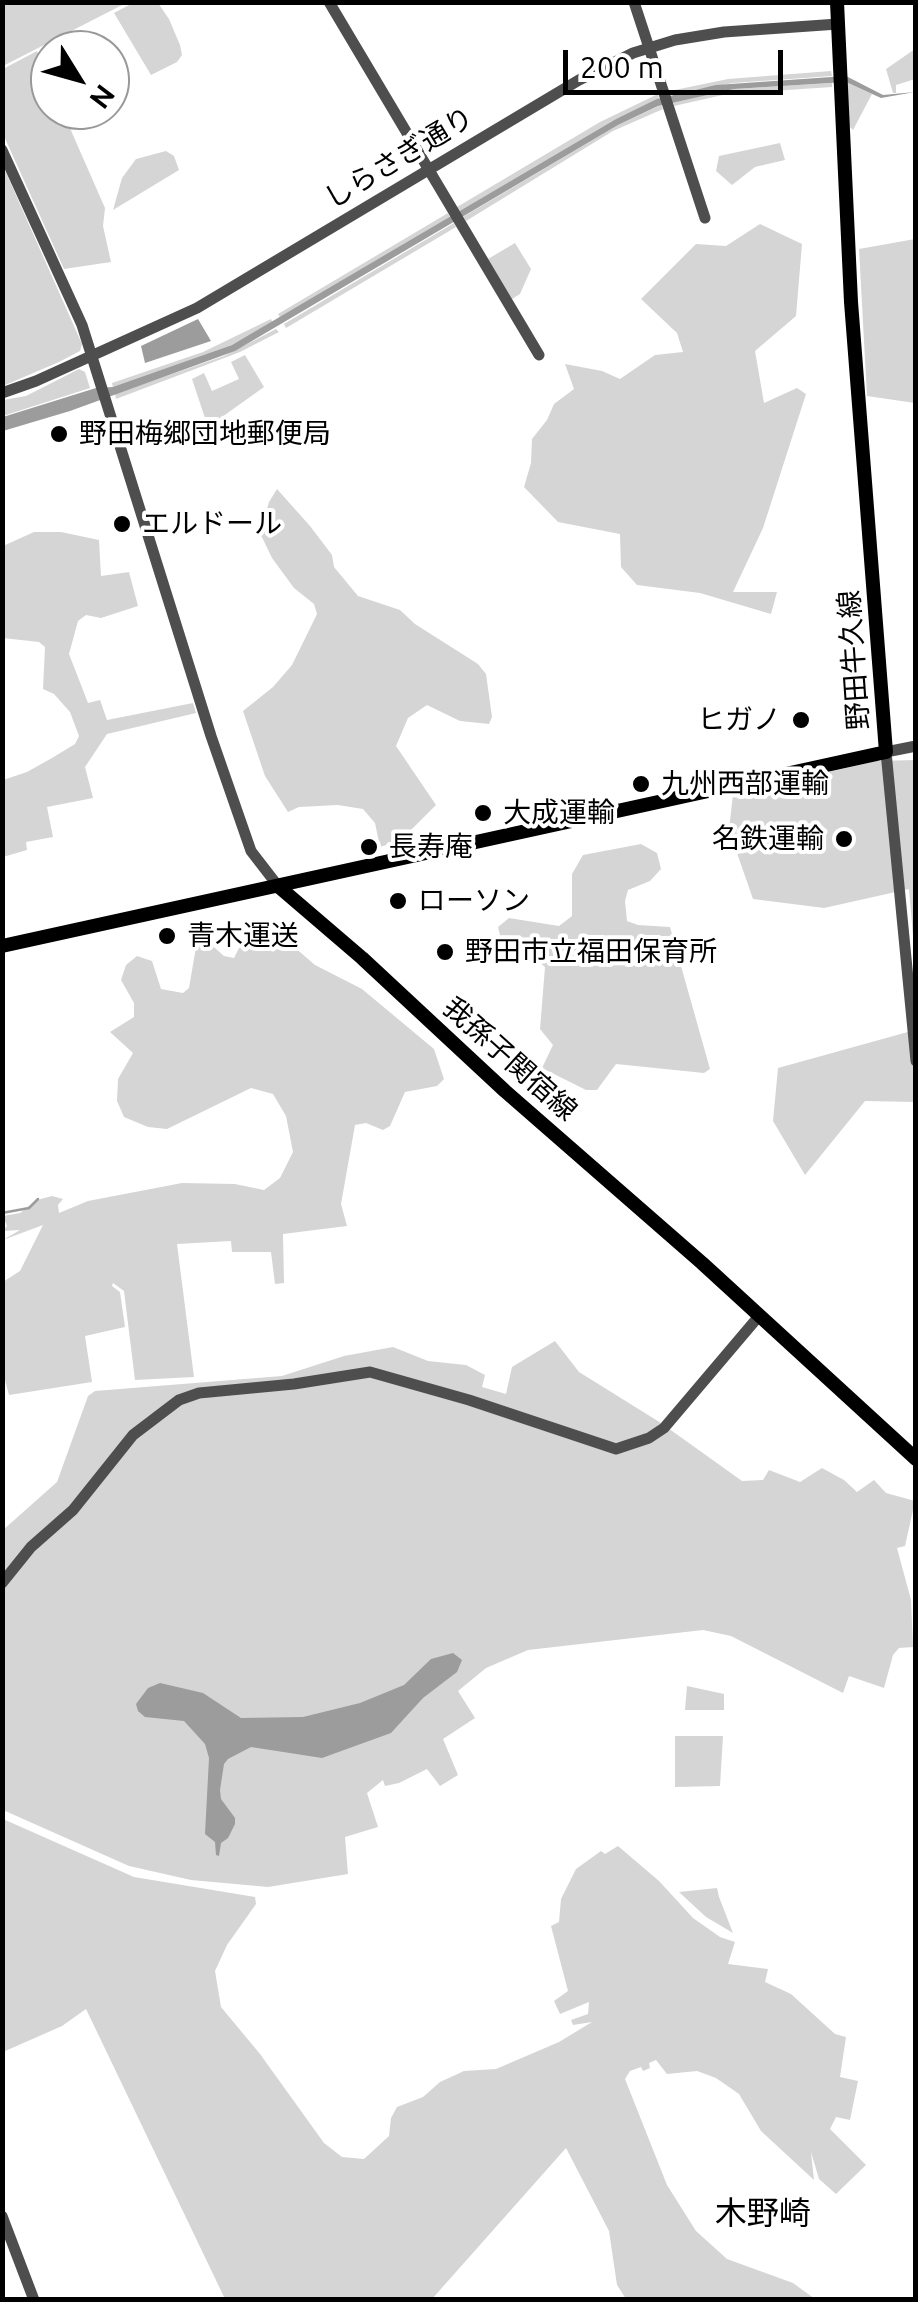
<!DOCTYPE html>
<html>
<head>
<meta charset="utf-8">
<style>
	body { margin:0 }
	#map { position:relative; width:918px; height:2302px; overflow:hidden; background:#fff; font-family:Ubuntu,sans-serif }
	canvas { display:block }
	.frame { position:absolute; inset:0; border:5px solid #000; pointer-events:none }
	.north { position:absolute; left:30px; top:30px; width:100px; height:100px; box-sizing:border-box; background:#fff; border:2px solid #999; border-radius:50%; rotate:127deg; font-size:28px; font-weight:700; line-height:40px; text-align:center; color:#000 }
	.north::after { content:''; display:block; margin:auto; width:35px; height:45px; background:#000; clip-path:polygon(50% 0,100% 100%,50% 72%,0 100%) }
	.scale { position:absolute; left:563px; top:50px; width:220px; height:45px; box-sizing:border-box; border:5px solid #000; border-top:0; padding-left:12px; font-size:30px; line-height:35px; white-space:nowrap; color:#000; -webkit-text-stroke:8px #fff; paint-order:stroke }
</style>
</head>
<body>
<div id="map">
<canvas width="918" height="2302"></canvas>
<div class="frame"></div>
<div class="north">N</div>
<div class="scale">200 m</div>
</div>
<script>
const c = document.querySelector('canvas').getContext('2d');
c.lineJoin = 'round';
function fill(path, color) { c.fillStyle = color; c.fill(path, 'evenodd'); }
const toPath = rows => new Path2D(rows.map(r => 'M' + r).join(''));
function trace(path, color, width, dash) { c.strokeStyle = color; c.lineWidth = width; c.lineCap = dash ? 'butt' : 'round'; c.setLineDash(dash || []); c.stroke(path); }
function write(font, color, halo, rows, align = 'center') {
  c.font = font + ' Ubuntu,"Noto Sans JP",sans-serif'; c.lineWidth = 8; c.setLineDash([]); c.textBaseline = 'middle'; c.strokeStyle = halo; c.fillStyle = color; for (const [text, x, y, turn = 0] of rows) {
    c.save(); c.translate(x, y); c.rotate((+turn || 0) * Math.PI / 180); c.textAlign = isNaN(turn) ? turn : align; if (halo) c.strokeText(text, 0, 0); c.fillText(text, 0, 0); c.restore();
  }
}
const green = toPath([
	[3,2,126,2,126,3,3,66],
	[133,3,158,3,169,19,180,45,182,55,177,62,151,75,114,13],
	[915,49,915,79,896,85,896,93,893,93,886,69],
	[37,51,50,82,50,110,62,110,105,208,103,226,111,262,64,269,3,134,3,69],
	[831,71,832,76,733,83,671,94,670,91,728,79],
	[846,82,872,94,853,130,848,125],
	[832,83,832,87,727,94,674,106,673,101,734,89],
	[658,94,659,99,616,119,460,211,457,207,600,122],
	[661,105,663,109,613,131,466,221,463,217,618,125],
	[780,143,785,160,755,167,732,185,716,171,719,156],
	[166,151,174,156,179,170,113,210,122,178,136,159],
	[3,166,82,344,80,351,59,362,3,386],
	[448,213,450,217,281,319,278,314],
	[454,223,456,227,286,328,284,324],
	[760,224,802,244,796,316,755,351,764,403,797,388,806,394,763,528,733,592,777,592,771,614,700,593,637,585,621,567,620,534,558,522,524,487,531,463,532,439,547,420,554,404,574,389,565,364,602,371,620,379,655,355,683,352,677,333,641,299,696,244,726,246],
	[915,239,915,403,867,396,859,249],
	[515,243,531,269,520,294,512,299,488,259],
	[271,319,273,323,232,345,113,388,112,383,203,352],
	[276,329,279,332,240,352,116,399,115,394,224,356],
	[245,355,264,387,208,427,192,379,204,373,212,391,239,379,231,362],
	[79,369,85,372,90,388,3,416,3,400,26,396],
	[277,489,310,526,332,555,334,567,358,596,400,610,415,624,478,664,486,674,492,717,489,724,460,721,427,705,408,718,396,746,436,805,401,840,380,847,375,823,363,809,338,805,299,807,288,812,265,776,243,711,273,687,292,665,317,614,314,604,294,588,272,558,260,533,269,502],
	[34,532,61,532,99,540,101,576,129,572,138,606,101,618,86,615,78,621,69,654,88,703,100,700,107,720,193,703,196,713,107,734,85,767,93,798,47,807,53,837,26,842,27,850,3,857,3,780,27,772,52,758,75,744,79,736,70,712,54,694,43,689,45,647,39,642,3,638,3,546],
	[915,760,915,960,909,889,824,908,753,899,729,830,733,794,877,761],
	[641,844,657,853,661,869,650,881,628,890,625,901,627,921,638,925,670,927,710,1069,704,1073,616,1064,597,1090,586,1090,542,1068,553,1045,540,1029,545,967,538,961,512,961,504,951,498,927,509,918,559,926,572,916,572,874,583,855],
	[257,924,269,936,279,934,315,965,362,989,434,1049,444,1079,437,1086,405,1092,390,1126,383,1130,366,1123,355,1125,341,1204,347,1226,283,1234,284,1283,275,1284,271,1252,232,1252,231,1241,177,1244,194,1377,135,1380,124,1291,113,1283,112,1286,120,1292,125,1327,85,1336,92,1382,9,1395,2,1369,3,1282,20,1271,43,1225,3,1240,20,1230,3,1231,7,1226,3,1216,20,1213,37,1200,52,1196,63,1199,58,1205,59,1213,88,1201,182,1183,235,1184,264,1190,280,1178,293,1152,286,1116,273,1094,251,1088,167,1129,148,1127,124,1117,117,1101,118,1079,133,1053,110,1032,134,1017,134,1003,121,980,126,965,137,956,152,961,161,989,183,993,189,988,196,947,207,941,224,956,234,958,239,948,241,933],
	[915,1030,915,1102,865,1101,805,1175,773,1121,778,1068],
	[555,1341,579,1372,661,1423,742,1481,763,1480,769,1470,800,1482,822,1468,844,1480,857,1492,874,1480,886,1493,915,1501,905,1546,897,1548,911,1600,913,1647,899,1648,893,1655,884,1688,849,1676,843,1693,731,1636,703,1630,528,1650,486,1668,458,1691,475,1718,443,1739,458,1775,440,1786,427,1769,399,1783,385,1786,383,1780,367,1793,378,1827,345,1837,348,1874,268,1887,191,1880,129,1866,3,1810,3,1530,57,1482,88,1396,95,1391,282,1376,344,1356,393,1347,428,1361,466,1365,485,1375,482,1387,506,1394,512,1367],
	[687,1686,724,1694,724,1710,685,1710],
	[675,1736,723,1736,720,1786,675,1787],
	[3,1819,134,1877,255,1897,256,1904,227,1945,215,1971,221,2007,260,2054,324,2143,342,2157,364,2159,389,2136,391,2118,397,2107,423,2097,440,2082,464,2071,496,2069,559,2042,592,2022,573,2025,571,2020,588,2014,589,2002,560,2014,554,2001,568,1991,551,1926,559,1922,561,1899,576,1869,601,1851,605,1854,618,1846,659,1881,693,1918,720,1937,735,1942,728,1964,768,1969,765,1982,791,1994,835,2034,846,2037,840,2077,858,2081,850,2120,836,2117,830,2129,866,2165,836,2194,819,2179,811,2152,814,2180,761,2131,739,2094,716,2078,697,2071,667,2074,656,2060,649,2063,650,2068,643,2071,641,2067,630,2071,625,2079,667,2185,696,2231,727,2259,793,2283,815,2299,626,2299,617,2285,609,2231,566,2148,432,2299,225,2299,86,2009,62,2026,3,2052],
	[717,1888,719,1897,733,1933,706,1917,679,1892]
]);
const water = toPath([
	[846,76,883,95,915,92,881,98,846,82,734,89,658,106,618,125,235,351,70,411,3,431,3,417,96,388,113,387,232,345,616,119,657,99,716,85],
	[198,319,211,341,145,363,141,346],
	[453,1653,462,1660,457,1672,423,1698,391,1733,322,1758,251,1747,228,1759,224,1764,220,1790,221,1799,235,1818,235,1824,228,1838,221,1843,219,1856,216,1855,215,1842,205,1834,209,1758,205,1744,184,1721,145,1717,138,1711,136,1704,148,1688,160,1683,203,1693,241,1718,303,1717,360,1703,404,1685,431,1659]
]);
const stream = toPath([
	[2,1213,29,1208,38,1199]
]);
const tertiary = toPath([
	[329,2,539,355],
	[634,2,705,218],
	[2,150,82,325,211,736,251,851,278,886],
	[2,393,36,381,197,308,579,80,633,53,675,40,724,32,838,24],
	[916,746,886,752,916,1061],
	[2,1583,31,1547,73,1510,133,1435,179,1400,199,1393,294,1384,370,1372,469,1400,616,1449,649,1438,664,1428,759,1316],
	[2,2216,34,2300]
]);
const primary = toPath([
	[278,886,362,958,505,1091,702,1263,916,1459],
	[2,946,886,752,851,302,837,2]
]);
const markers = [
	[59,434,10,"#000"],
	[122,524,10,"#000"],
	[801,720,10,"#000"],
	[641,784,10,"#000"],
	[483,813,10,"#000"],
	[844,839,10,"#000"],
	[369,847,10,"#000"],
	[398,901,10,"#000"],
	[167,936,10,"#000"],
	[445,952,10,"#000"]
];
const streetNames = [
	["しらさぎ通り",399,158,-31],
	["野田牛久線",854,660,-94],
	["我孫子関宿線",510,1059,42]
];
const poiNames = [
	["野田梅郷団地郵便局",79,434],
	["エルドール",142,524],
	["ヒガノ",781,720,"right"],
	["九州西部運輸",661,784],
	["大成運輸",503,813],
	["名鉄運輸",824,839,"right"],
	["長寿庵",389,847],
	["ローソン",418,901],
	["青木運送",187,936],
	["野田市立福田保育所",465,952]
];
const quarterNames = [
	["木野崎",763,2213]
];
fill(green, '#d5d5d5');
fill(water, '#9c9c9c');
trace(stream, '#9c9c9c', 2.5);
trace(tertiary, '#4e4e4e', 11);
trace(primary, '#000', 14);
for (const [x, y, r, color] of markers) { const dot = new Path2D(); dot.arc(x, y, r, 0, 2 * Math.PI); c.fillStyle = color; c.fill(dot); trace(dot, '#fff', 4); }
write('28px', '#000', '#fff', streetNames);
write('28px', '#000', '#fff', poiNames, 'left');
write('32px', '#000', '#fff', quarterNames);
</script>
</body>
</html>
